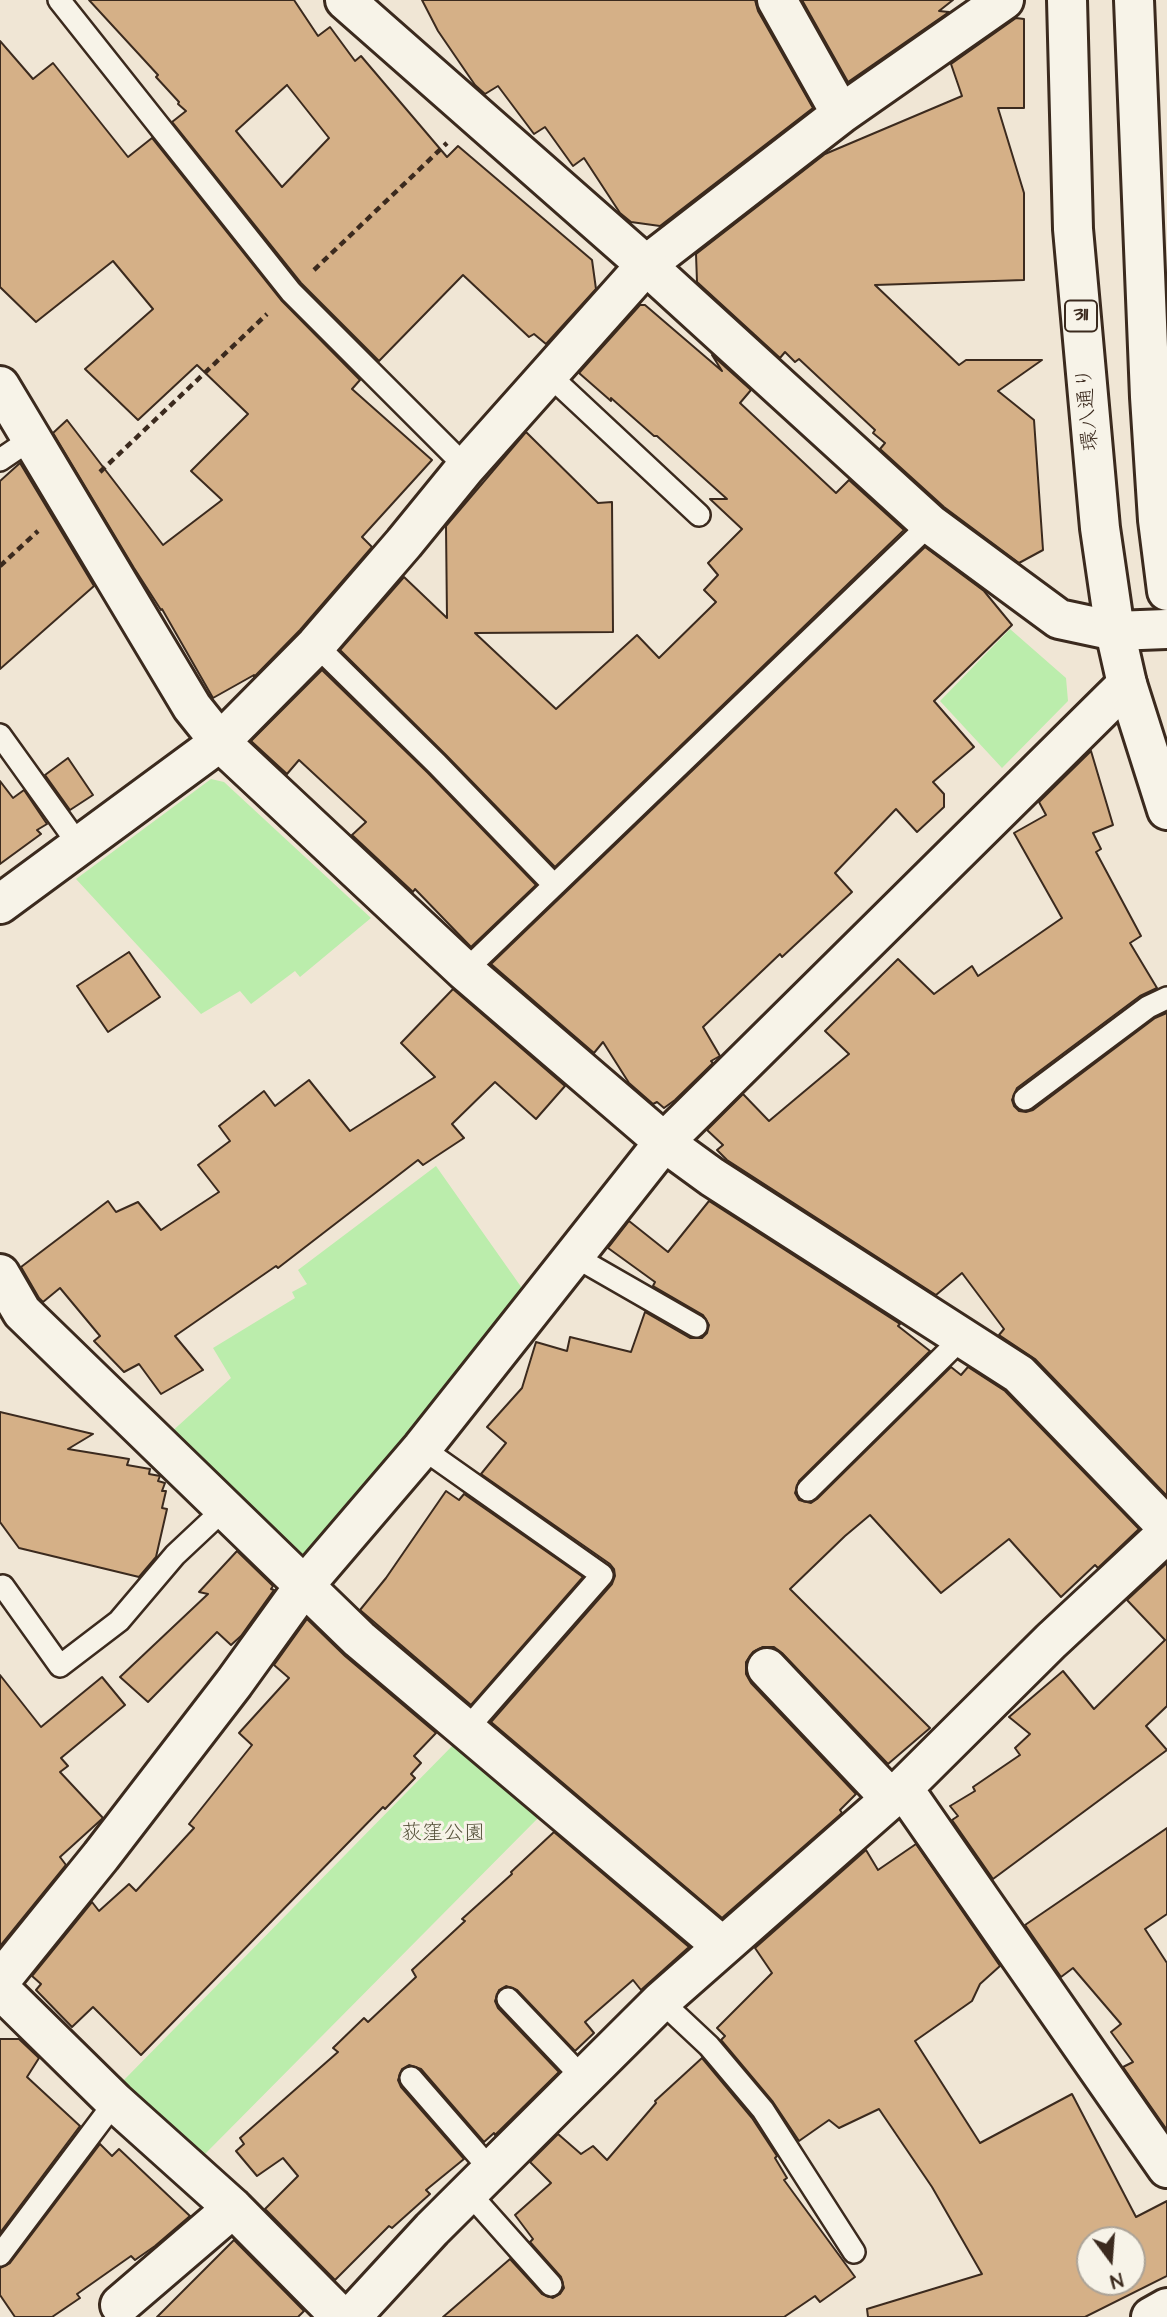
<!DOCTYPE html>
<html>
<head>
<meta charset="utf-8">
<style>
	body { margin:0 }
	#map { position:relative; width:1167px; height:2317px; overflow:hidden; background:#f0e6d5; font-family:"Architects Daughter",sans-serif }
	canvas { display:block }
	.north { position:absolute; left:1076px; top:2226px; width:70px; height:70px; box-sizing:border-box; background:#f7f3e8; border:2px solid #aca397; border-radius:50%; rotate:164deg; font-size:19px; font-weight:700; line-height:28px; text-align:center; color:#3b2a1e }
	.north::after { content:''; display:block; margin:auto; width:24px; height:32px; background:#3b2a1e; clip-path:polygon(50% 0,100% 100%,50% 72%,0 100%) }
</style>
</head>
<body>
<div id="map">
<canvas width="1167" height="2317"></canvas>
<div class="north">N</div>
</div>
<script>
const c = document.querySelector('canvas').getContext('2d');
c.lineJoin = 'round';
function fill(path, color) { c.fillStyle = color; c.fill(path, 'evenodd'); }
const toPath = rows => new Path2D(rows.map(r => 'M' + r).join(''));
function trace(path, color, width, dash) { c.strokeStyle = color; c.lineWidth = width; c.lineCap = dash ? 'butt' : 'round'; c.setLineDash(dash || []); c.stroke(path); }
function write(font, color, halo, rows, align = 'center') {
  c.font = font + ' "Architects Daughter","Klee One",sans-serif'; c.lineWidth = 6; c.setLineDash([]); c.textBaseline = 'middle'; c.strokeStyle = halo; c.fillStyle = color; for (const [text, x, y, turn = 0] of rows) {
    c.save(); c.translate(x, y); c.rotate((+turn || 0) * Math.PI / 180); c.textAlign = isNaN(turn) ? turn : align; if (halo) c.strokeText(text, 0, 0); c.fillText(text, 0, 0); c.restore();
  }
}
const green = toPath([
	[1010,629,1066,678,1068,701,1002,768,940,701],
	[211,779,224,782,371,918,300,977,295,971,251,1004,240,991,201,1014,76,879],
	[436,1166,524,1291,316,1558,294,1559,169,1434,231,1378,213,1348,295,1298,292,1292,307,1284,298,1270],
	[459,1739,544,1812,203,2156,123,2081]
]);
const building = toPath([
	[89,0,294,0,318,36,330,27,355,61,361,56,447,157,458,146,592,260,596,289,546,344,534,334,529,337,463,275,379,361,301,283,172,122,186,111,178,104,179,102,156,77,158,75,89,0],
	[287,85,329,138,282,187,236,131,287,85],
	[422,0,755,0,758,11,813,108,660,226,631,222,620,213,584,158,573,166,545,127,534,134,498,86,485,94,475,85,438,31,422,0],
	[802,0,953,0,939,11,949,12,848,82,802,0],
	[1016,18,1024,19,1024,108,998,108,1024,193,1024,280,875,285,959,365,966,360,1042,360,998,391,1034,420,1043,550,1019,563,944,507,880,449,885,443,873,433,875,430,799,359,795,362,785,352,780,358,697,282,696,254,825,154,962,96,951,64,1016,18],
	[0,41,33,79,53,63,128,157,152,138,281,300,360,380,352,389,432,460,362,537,372,547,300,630,254,677,254,675,213,698,162,609,161,610,134,568,53,433,67,420,163,545,222,500,191,471,248,414,197,365,138,420,85,369,153,309,113,261,36,322,0,287,0,41],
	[640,305,645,305,722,371,712,355,751,390,740,403,836,493,849,480,904,530,555,867,446,755,340,650,404,577,447,618,446,526,526,432,598,503,612,502,613,632,475,633,556,709,637,635,659,658,716,602,704,590,718,575,708,563,742,529,710,499,727,499,657,436,654,436,611,398,611,401,579,373,640,305],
	[20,463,94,586,0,669,0,481,20,463],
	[925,547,984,591,1012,625,934,701,974,747,933,782,944,794,944,807,917,832,896,809,835,873,852,892,782,957,780,954,703,1027,720,1056,711,1061,713,1063,675,1100,664,1108,657,1102,653,1104,629,1083,603,1042,594,1053,491,964,925,547],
	[322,670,428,773,536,885,471,947,415,889,413,892,352,835,366,822,299,760,287,774,251,741,322,670],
	[1091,751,1113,825,1093,833,1101,849,1096,852,1141,936,1130,943,1157,988,1140,996,1017,1088,1012,1100,1014,1106,1019,1111,1026,1112,1033,1110,1155,1018,1167,1013,1167,1496,1035,1359,999,1335,1004,1329,962,1273,936,1295,727,1160,717,1150,723,1145,707,1130,743,1094,769,1121,849,1054,825,1031,898,959,934,994,972,966,978,976,1062,918,1014,833,1046,815,1039,802,1091,751],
	[68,758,93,795,70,810,45,775,68,758],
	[0,781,13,798,24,790,47,824,37,830,41,834,0,864,0,781],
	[129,952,160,997,108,1032,77,986,129,952],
	[453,989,565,1086,536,1119,495,1082,452,1124,464,1138,423,1165,418,1160,278,1268,276,1266,175,1336,203,1370,161,1394,139,1364,124,1372,94,1341,100,1336,60,1288,43,1302,39,1298,21,1267,108,1201,116,1212,138,1202,161,1230,219,1192,198,1165,230,1141,219,1126,264,1091,275,1106,309,1080,350,1131,435,1077,401,1043,453,989],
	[709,1201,900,1324,898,1326,930,1351,799,1481,795,1493,799,1500,811,1503,817,1499,951,1367,961,1375,968,1367,1005,1391,1139,1529,1098,1568,1095,1565,1061,1597,1009,1539,941,1593,870,1515,845,1536,790,1589,930,1728,888,1764,782,1653,774,1647,763,1647,753,1652,746,1662,746,1674,751,1683,856,1794,840,1810,842,1813,722,1918,491,1722,612,1584,615,1576,614,1569,610,1564,481,1474,506,1443,487,1427,522,1388,536,1342,567,1351,570,1337,631,1352,645,1312,690,1338,702,1338,707,1333,709,1325,703,1315,653,1286,655,1282,608,1248,629,1221,668,1252,709,1201],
	[0,1412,93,1434,68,1449,129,1459,127,1465,150,1469,149,1474,160,1476,158,1481,165,1483,162,1491,166,1491,162,1508,167,1509,156,1557,139,1577,19,1548,0,1522,0,1412],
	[446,1491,459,1500,464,1494,583,1577,471,1705,360,1610,386,1578,446,1491],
	[237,1551,273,1586,271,1589,274,1590,241,1636,231,1645,217,1632,148,1702,120,1677,208,1594,199,1592,237,1551],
	[1167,1563,1167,1706,1146,1726,1167,1750,993,1879,952,1820,958,1816,950,1806,975,1791,973,1787,1020,1755,1015,1748,1030,1734,1009,1717,1063,1671,1094,1709,1165,1640,1127,1600,1167,1563],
	[307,1619,345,1656,436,1733,414,1756,421,1763,411,1774,415,1778,385,1809,383,1807,141,2055,93,2007,72,2027,36,1990,41,1984,32,1976,92,1902,99,1911,129,1884,136,1891,194,1828,189,1824,252,1745,239,1733,289,1678,274,1665,307,1619],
	[0,1675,41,1727,102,1677,125,1705,61,1758,68,1766,60,1772,103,1818,60,1857,66,1865,0,1946,0,1675],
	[1167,1828,1167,1914,1145,1929,1167,1963,1167,2130,1123,2067,1133,2062,1111,2032,1121,2024,1073,1968,1061,1977,1025,1925,1167,1828],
	[554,1832,689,1947,641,1990,633,1980,585,2022,594,2033,575,2051,517,1990,506,1986,499,1990,495,2001,498,2008,559,2072,495,2135,494,2133,484,2142,421,2069,409,2065,402,2069,398,2080,401,2087,464,2159,426,2190,430,2194,392,2228,389,2226,335,2280,265,2209,298,2176,283,2158,257,2176,236,2151,244,2144,240,2138,338,2052,333,2048,364,2018,368,2022,416,1977,412,1970,465,1921,462,1919,512,1874,511,1872,554,1832],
	[916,1844,1000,1966,980,1984,972,2001,915,2041,980,2143,1072,2094,1136,2217,1167,2201,1167,2276,1085,2317,868,2317,867,2309,982,2274,932,2187,879,2109,839,2128,829,2120,799,2141,773,2102,721,2040,725,2036,717,2028,772,1973,755,1948,866,1850,878,1870,916,1844],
	[1090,2240,1132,2240,1132,2282,1090,2282,1090,2240],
	[0,2039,19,2039,39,2058,27,2077,80,2126,0,2233,0,2039],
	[702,2058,752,2118,777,2156,775,2158,787,2178,784,2180,855,2277,820,2302,815,2296,784,2317,443,2317,510,2259,542,2294,553,2298,560,2294,564,2288,561,2277,530,2242,533,2239,515,2215,551,2183,530,2162,558,2134,581,2154,593,2146,607,2160,656,2103,655,2101,702,2058],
	[100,2144,112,2156,119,2149,190,2216,155,2246,135,2260,131,2256,77,2294,80,2298,52,2317,15,2317,0,2295,0,2268,10,2263,100,2144],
	[234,2240,304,2311,298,2317,157,2317,234,2240]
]);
const path = toPath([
	[314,270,447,143],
	[100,472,267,314],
	[0,566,38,531]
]);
const lane = toPath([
	[59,0,291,292,466,467],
	[549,375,699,515],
	[0,460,31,439],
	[316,645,437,764,554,885],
	[0,735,79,845],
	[465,971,930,524],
	[1025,1099,1148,1007,1167,998],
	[574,1256,696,1326],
	[422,1448,602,1575,466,1730],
	[808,1490,961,1339],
	[3,1586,60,1666,119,1621,175,1555,224,1509],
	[508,1999,583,2078],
	[661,2001,709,2046,763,2110,854,2252],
	[411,2078,491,2170],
	[469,2193,551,2285],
	[0,2255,115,2102]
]);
const street = toPath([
	[777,0,841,114],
	[0,386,192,707,220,742,465,971,664,1142,712,1177,1019,1374,1167,1527],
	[0,904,220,742,316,645,404,543,466,467,646,265,841,114,1004,0],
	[0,1274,22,1312,359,1639,722,1946],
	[767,1668,891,1799],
	[903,1788,1167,2168],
	[0,1981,101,1856,234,1683,304,1586,422,1448,664,1142,1127,684],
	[0,1989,115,2102,233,2208,341,2317],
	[120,2305,233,2208],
	[351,2317,432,2229,661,2001,903,1788,1051,1641,1167,1533],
	[1151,2317,1167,2308]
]);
const secondary = toPath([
	[345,0,646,265,930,524,1059,619,1115,631,1167,629]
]);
const primary = toPath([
	[1067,0,1073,229,1100,528,1115,631,1127,684,1167,810],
	[1134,0,1150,397,1158,520,1167,591]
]);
const shields = [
	[1081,316,32]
];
const shieldNames = [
	["311",1081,316]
];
const streetNames = [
	["環八通り",1089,409,-95]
];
const parkNames = [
	["荻窪公園",443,1835]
];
fill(green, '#bbedac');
fill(building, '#d5b087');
trace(building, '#3b2a1e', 2);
trace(lane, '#3b2a1e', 26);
trace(street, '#3b2a1e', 44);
trace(secondary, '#3b2a1e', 44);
trace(primary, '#3b2a1e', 44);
trace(path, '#3b2a1e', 4.5, [7, 5]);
trace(lane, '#f7f3e8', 21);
trace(street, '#f7f3e8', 38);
trace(secondary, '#f7f3e8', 38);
trace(primary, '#f7f3e8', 38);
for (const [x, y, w] of shields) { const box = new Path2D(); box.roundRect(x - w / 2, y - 15.5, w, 31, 5); c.fillStyle = '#f7f3e8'; c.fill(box); trace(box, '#3b2a1e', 2); }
write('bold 19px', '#3b2a1e', null, shieldNames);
write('21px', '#3b2a1e', '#f7f3e8', streetNames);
write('21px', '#55513a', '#f7f3e8', parkNames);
</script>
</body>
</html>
